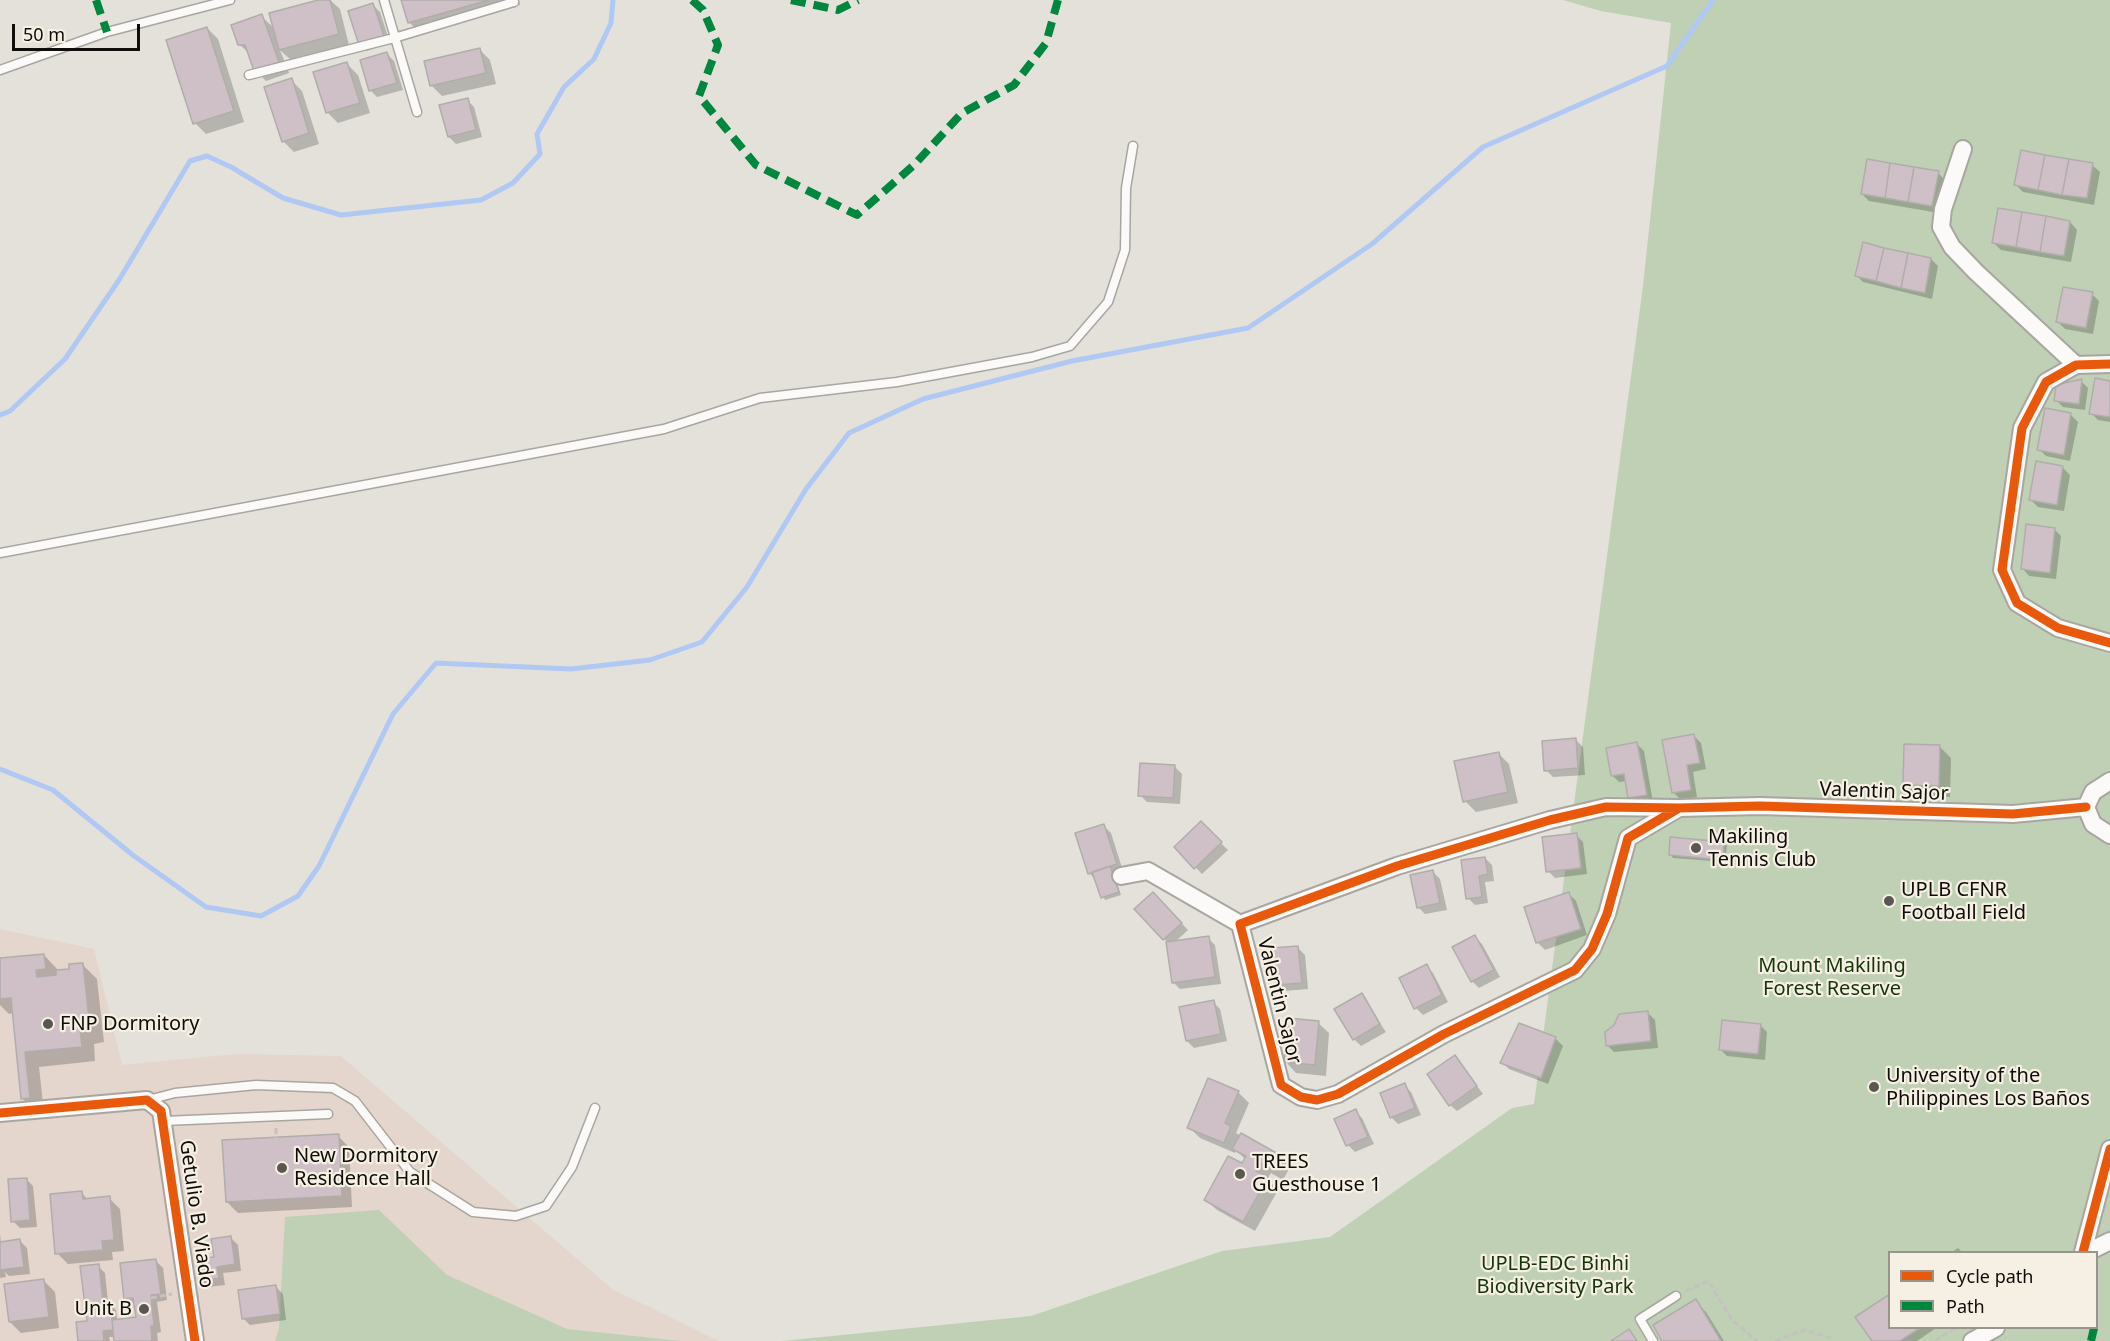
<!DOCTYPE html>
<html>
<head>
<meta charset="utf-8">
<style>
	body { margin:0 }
	#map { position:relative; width:2110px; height:1341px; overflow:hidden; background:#e4e1da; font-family:"Noto Sans",sans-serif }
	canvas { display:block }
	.legend { position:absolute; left:1888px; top:1251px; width:210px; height:78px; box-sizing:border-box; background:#f6efe3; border:2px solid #9a958c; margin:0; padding:8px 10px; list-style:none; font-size:18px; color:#0f0d09 }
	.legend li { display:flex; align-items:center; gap:12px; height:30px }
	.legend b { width:30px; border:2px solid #9a958c }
	.scale { position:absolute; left:12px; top:24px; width:128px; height:27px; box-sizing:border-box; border:3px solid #0f0d09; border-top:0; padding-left:8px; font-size:18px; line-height:21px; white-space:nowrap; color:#0f0d09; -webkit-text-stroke:4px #f6efe3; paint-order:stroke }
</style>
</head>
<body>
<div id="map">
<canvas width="2110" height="1341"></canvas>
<ul class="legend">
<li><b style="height:8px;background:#e8590c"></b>Cycle path</li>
<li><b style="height:8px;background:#00873e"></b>Path</li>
</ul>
<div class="scale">50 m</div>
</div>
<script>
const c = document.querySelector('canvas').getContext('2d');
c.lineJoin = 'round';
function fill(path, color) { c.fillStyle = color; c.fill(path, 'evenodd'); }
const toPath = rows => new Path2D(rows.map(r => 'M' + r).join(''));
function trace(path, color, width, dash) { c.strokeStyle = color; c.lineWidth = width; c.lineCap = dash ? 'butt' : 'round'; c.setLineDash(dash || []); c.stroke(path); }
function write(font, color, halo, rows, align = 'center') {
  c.font = font + ' "Noto Sans",sans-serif'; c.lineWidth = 4.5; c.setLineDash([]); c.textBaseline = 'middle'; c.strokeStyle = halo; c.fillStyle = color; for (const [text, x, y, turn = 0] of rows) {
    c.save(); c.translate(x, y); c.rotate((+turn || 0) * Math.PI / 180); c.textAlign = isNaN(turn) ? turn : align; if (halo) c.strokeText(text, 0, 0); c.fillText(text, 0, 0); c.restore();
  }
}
const education = toPath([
	[0,929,94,949,122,1065,236,1054,341,1056,612,1289,719,1341,0,1341]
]);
const green = toPath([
	[1563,0,2110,0,2110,1341,782,1341,1031,1316,1222,1251,1330,1237,1512,1108,1534,1104,1643,286,1671,23,1601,11],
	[1890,1252,2096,1252,2096,1328,1890,1328],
	[379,1210,447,1275,567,1329,681,1341,275,1341,279,1328,285,1217]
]);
const shadow = toPath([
	[323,0,330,0,340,9,349,45,291,60,280,50,289,73,266,81,255,70,250,54,240,45,261,16,275,29],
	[403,0,519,0,520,5,420,33,409,22],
	[373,5,380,12,390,43,367,51,360,44],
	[207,28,218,39,244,122,206,134,195,123],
	[479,49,490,60,496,84,442,96,431,85],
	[387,54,394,61,403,90,377,97,370,90],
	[347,64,358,75,370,113,338,123,327,112],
	[291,80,302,91,319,144,294,152,283,141],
	[467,100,474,107,482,137,456,144,449,137],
	[2092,165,2100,172,2094,205,2023,192,2016,185],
	[1938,173,1945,180,1939,213,1869,201,1862,194],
	[2070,222,2077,230,2071,262,2001,250,1994,243],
	[1931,259,1938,266,1932,299,1863,282,1856,275],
	[2092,294,2099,301,2093,334,2065,329,2058,322],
	[2081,381,2088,388,2085,410,2063,407,2056,400],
	[2110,382,2110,422,2098,420,2091,413],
	[2071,415,2078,422,2070,461,2046,456,2039,449],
	[2063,468,2070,475,2064,511,2038,507,2031,500],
	[2054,529,2061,536,2056,579,2029,576,2022,568],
	[1694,736,1701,743,1706,769,1693,772,1697,797,1681,800,1674,793],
	[1576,740,1583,747,1585,775,1553,777,1546,770],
	[1637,744,1644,751,1653,802,1637,805,1630,798,1627,781,1619,782,1612,775],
	[1940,747,1951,758,1950,797,1916,796,1905,785],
	[1498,753,1509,764,1518,803,1476,812,1465,801],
	[1175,767,1182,774,1180,804,1147,802,1140,795],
	[1201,823,1228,850,1202,874,1176,847],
	[1104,826,1111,833,1123,871,1114,874,1121,895,1105,900,1096,880,1089,873],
	[1576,835,1583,842,1587,874,1555,878,1548,871],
	[1723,843,1727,846,1725,862,1673,858,1670,854],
	[1485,858,1492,865,1494,881,1485,882,1488,903,1475,905,1468,898],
	[1433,872,1440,879,1447,910,1425,914,1418,907],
	[1153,894,1188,930,1175,942,1208,938,1215,945,1221,984,1180,989,1173,982,1168,943,1136,909],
	[1569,894,1576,901,1587,935,1545,950,1537,942],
	[1475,937,1482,944,1500,977,1479,988,1472,981],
	[1298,948,1305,955,1308,989,1284,991,1277,984],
	[44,955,58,970,71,970,82,964,97,979,104,1042,94,1044,95,1061,39,1067,44,1113,37,1113,23,1099,14,1013,9,1014,0,1005,0,959],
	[1426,966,1433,973,1448,1002,1423,1015,1416,1008],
	[1361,995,1386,1032,1361,1046,1354,1039],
	[1213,1002,1220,1009,1227,1041,1194,1048,1187,1041],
	[1648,1013,1655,1020,1658,1048,1614,1052,1607,1045],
	[1318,1023,1329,1033,1326,1076,1296,1073,1286,1062],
	[1519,1025,1556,1039,1563,1046,1548,1084,1509,1069,1502,1062],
	[1760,1025,1767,1032,1765,1060,1727,1056,1720,1049],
	[1455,1056,1483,1094,1457,1111,1450,1105],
	[1404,1085,1411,1092,1421,1115,1398,1124,1391,1117],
	[1238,1092,1249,1103,1236,1133,1279,1156,1290,1167,1283,1180,1271,1173,1267,1179,1278,1190,1255,1231,1217,1210,1206,1200,1246,1160,1236,1150,1235,1153,1200,1138,1189,1127],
	[1355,1111,1362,1118,1374,1144,1355,1152,1348,1145,1336,1119],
	[338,1136,349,1147,352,1207,238,1213,227,1202],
	[26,1179,33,1186,37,1227,20,1228,13,1221],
	[82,1193,88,1200,109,1198,120,1209,124,1251,112,1252,113,1260,68,1264,57,1253],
	[0,1234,1,1243,20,1241,27,1248,30,1274,9,1276,5,1272,6,1277,0,1278],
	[231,1238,238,1245,241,1271,223,1273,225,1285,208,1287,201,1280],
	[1958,1248,1962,1252,1952,1252],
	[156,1261,163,1268,167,1300,157,1302,161,1332,157,1333,158,1341,116,1341,115,1337,109,1337,110,1341,79,1341,88,1323,98,1266,105,1273,108,1302,116,1310,117,1321,137,1319,136,1305,126,1298],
	[44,1281,55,1292,59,1328,21,1333,10,1322],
	[276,1287,283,1294,286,1320,250,1325,243,1318],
	[1695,1301,1706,1312,1724,1341,1664,1341],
	[1890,1328,1936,1328,1917,1341,1874,1341]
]);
const stream = toPath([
	[0,415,10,411,65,359,119,280,190,161,207,156,231,167,283,198,341,215,481,200,513,183,540,154,537,134,564,87,594,59,611,23,613,0],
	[0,769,53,790,134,856,206,907,261,916,298,896,319,866,393,714,436,663,571,669,650,660,702,642,747,587,806,489,849,433,923,399,1072,361,1248,328,1372,244,1483,147,1667,66,1713,0]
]);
const building = toPath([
	[318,0,330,0,339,34,279,50,269,13,318,0],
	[401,0,489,0,408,23,401,0],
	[373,3,384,36,359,45,348,11,373,3],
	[262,14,279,62,254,71,245,45,238,45,231,25,262,14],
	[207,27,234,111,193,124,166,40,207,27],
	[480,48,486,73,430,86,424,61,480,48],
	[387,52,397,83,369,91,360,60,387,52],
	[347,62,360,103,326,113,313,72,347,62],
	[292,78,309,133,282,142,264,87,292,78],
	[468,98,476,130,448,137,439,105,468,98],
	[2021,150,2045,155,2038,190,2014,185,2021,150],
	[2045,155,2069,159,2062,195,2038,190,2045,155],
	[1867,159,1890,163,1885,198,1861,194,1867,159],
	[2069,159,2093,163,2087,198,2062,195,2069,159],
	[1890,163,1914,167,1908,202,1885,198,1890,163],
	[1914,167,1939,171,1932,206,1908,202,1914,167],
	[1998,208,2022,212,2016,247,1992,243,1998,208],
	[2022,212,2046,216,2040,252,2016,247,2022,212],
	[2046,216,2070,221,2064,256,2040,252,2046,216],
	[1863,242,1884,248,1876,281,1855,276,1863,242],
	[1884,248,1908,253,1901,288,1876,281,1884,248],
	[1908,253,1931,258,1925,293,1901,288,1908,253],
	[2063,287,2093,292,2086,328,2056,322,2063,287],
	[2095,378,2110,381,2110,417,2089,414,2095,378],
	[2082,379,2079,404,2054,401,2056,385,2082,379],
	[2045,408,2071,413,2064,455,2037,450,2045,408],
	[2036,461,2063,466,2057,505,2029,500,2036,461],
	[2026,524,2055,528,2050,573,2021,569,2026,524],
	[1694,734,1700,763,1687,765,1691,790,1672,793,1662,740,1694,734],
	[1576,738,1578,768,1544,771,1542,741,1576,738],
	[1637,742,1647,795,1628,798,1624,774,1611,776,1606,748,1637,742],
	[1904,744,1940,745,1939,786,1903,785,1904,744],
	[1499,752,1508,792,1463,802,1454,761,1499,752],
	[1140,763,1175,765,1173,798,1138,796,1140,763],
	[1201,821,1222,842,1194,869,1174,847,1201,821],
	[1104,824,1117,864,1088,874,1075,833,1104,824],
	[1577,833,1581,868,1546,872,1542,837,1577,833],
	[1670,837,1724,842,1723,860,1669,855,1670,837],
	[1485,857,1488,874,1479,876,1482,897,1466,899,1461,860,1485,857],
	[1110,866,1119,892,1101,898,1092,872,1110,866],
	[1433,870,1440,903,1417,908,1410,875,1433,870],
	[1153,892,1182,923,1163,940,1134,909,1153,892],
	[1569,892,1581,929,1536,943,1524,907,1569,892],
	[1475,935,1494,970,1471,982,1452,947,1475,935],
	[1209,936,1215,977,1172,983,1166,942,1209,936],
	[1298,946,1302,983,1276,985,1272,948,1298,946],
	[44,954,46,969,36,970,37,977,56,975,56,970,69,969,69,964,83,963,90,1028,80,1029,82,1047,25,1052,30,1098,21,1099,11,998,0,999,0,958,44,954],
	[1427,964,1442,995,1414,1009,1399,978,1427,964],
	[1362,993,1380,1024,1353,1040,1334,1009,1362,993],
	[1214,1000,1221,1034,1186,1041,1179,1007,1214,1000],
	[1648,1011,1651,1041,1606,1046,1605,1032,1614,1025,1619,1014,1648,1011],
	[1288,1018,1319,1021,1315,1065,1284,1062,1288,1018],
	[1722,1020,1761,1024,1758,1054,1719,1050,1722,1020],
	[1519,1023,1556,1037,1541,1078,1500,1063,1519,1023],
	[1455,1055,1477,1086,1449,1106,1427,1074,1455,1055],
	[1208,1078,1239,1091,1225,1123,1231,1126,1224,1143,1187,1128,1208,1078],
	[1405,1083,1415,1108,1390,1118,1380,1093,1405,1083],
	[1356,1109,1368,1137,1346,1146,1334,1119,1356,1109],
	[1241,1133,1280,1155,1272,1170,1260,1163,1256,1171,1268,1177,1243,1222,1204,1200,1228,1156,1242,1163,1246,1156,1232,1149,1241,1133],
	[339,1134,342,1196,226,1202,222,1140,339,1134],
	[27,1178,30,1220,11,1222,8,1179,27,1178],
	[82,1191,83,1199,110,1196,114,1240,102,1241,103,1250,55,1254,50,1194,82,1191],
	[231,1236,235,1264,217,1267,219,1278,200,1281,197,1259,214,1257,211,1239,231,1236],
	[20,1239,24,1267,0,1270,0,1242,20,1239],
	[156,1259,161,1294,151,1295,154,1326,151,1326,152,1341,114,1341,112,1320,136,1317,133,1298,124,1299,120,1263,156,1259],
	[99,1264,103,1302,110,1301,113,1330,103,1331,104,1341,78,1341,76,1322,87,1321,80,1266,99,1264],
	[44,1279,49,1317,9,1322,4,1284,44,1279],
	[276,1285,280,1314,242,1319,238,1290,276,1285],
	[1890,1294,1890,1328,1920,1328,1900,1341,1872,1341,1855,1317,1890,1294],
	[1696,1299,1721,1341,1662,1341,1653,1325,1696,1299],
	[1629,1329,1637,1341,1611,1341,1629,1329]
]);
const path = toPath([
	[276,1128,276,1138],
	[1686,1291,1708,1281,1732,1320,1757,1341],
	[151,1298,172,1294],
	[1775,1341,1804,1330,1831,1338,1833,1341],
	[1935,1341,1955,1328]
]);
const lane = toPath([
	[384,0,417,112],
	[0,70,107,32,230,0],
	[249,75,394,38,514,2],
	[0,553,664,429,760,398,897,382,1032,357,1070,346,1108,302,1125,250,1126,188,1133,146],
	[148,1100,175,1093,256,1085,333,1088,355,1101,410,1172,473,1212,516,1216,546,1206,572,1167,595,1108],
	[164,1121,328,1114],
	[1653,1341,1640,1319,1676,1296]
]);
const street = toPath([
	[1963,149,1943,209,1941,227,1952,247,1976,272,2076,365],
	[2110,364,2076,365,2046,382,2022,428,2002,570,2017,603,2058,628,2110,643],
	[2110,781,2093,792,2086,807,2093,824,2110,835],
	[1606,807,1679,808,1628,838,1607,914,1592,949,1575,970,1444,1034,1338,1094,1317,1100,1301,1097,1281,1085,1240,924,1397,866,1550,820,1606,807],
	[1679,808,1760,806,2013,814,2086,807],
	[1121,876,1148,871,1240,924],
	[0,1113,147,1100,161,1111,195,1341],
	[2083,1252,2110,1149],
	[2088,1252,2110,1241],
	[1972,1341,1996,1328]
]);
const quiet = toPath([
	[96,0,107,32],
	[692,0,703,10,718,45,699,96,756,165,857,215,914,165,962,113,1014,85,1046,43,1058,0],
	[791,0,838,10,858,0],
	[2091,1341,2094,1328]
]);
const cycleway = toPath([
	[2110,364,2076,365,2046,382,2022,428,2002,570,2017,603,2058,628,2110,643],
	[1606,807,1679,808,1628,838,1607,914,1592,949,1575,970,1444,1034,1338,1094,1317,1100,1301,1097,1281,1085,1240,924,1397,866,1550,820,1606,807],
	[1679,808,1760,806,2013,814,2086,807],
	[0,1113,147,1100,161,1111,195,1341],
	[2083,1252,2110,1149]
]);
const markers = [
	[1696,848,6,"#5a5752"],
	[1889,901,6,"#5a5752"],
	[48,1024,6,"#5a5752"],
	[1874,1087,6,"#5a5752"],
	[282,1168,6,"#5a5752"],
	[1240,1174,6,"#5a5752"],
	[144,1309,6,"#5a5752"]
];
const streetNames = [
	["Valentin Sajor",1884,792,2],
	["Valentin Sajor",1279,1001,76],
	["Getulio B. Viado",196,1214,82]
];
const poiNames = [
	["Makiling",1708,837],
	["Tennis Club",1708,860],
	["UPLB CFNR",1901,890],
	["Football Field",1901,913],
	["FNP Dormitory",60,1024],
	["University of the",1886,1076],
	["Philippines Los Baños",1886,1099],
	["New Dormitory",294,1156],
	["Residence Hall",294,1179],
	["TREES",1252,1162],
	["Guesthouse 1",1252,1185],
	["Unit B",132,1309,"right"]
];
const parkNames = [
	["Mount Makiling",1832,966],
	["Forest Reserve",1832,989],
	["UPLB-EDC Binhi",1555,1264],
	["Biodiversity Park",1555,1287]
];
fill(education, '#e4d5cd');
fill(green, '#bfd0b5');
fill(shadow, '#0003');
trace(stream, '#b0c8f4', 5);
fill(building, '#cfc0c7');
trace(building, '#b0adab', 1.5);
trace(lane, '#a8a6a0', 11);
trace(street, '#a8a6a0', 20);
trace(path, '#c3c2c0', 3, [6, 3]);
trace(lane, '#fbfaf9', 8);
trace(street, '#fbfaf9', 16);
trace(quiet, '#00873e', 8, [15, 8]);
trace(cycleway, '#e8590c', 9);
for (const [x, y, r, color] of markers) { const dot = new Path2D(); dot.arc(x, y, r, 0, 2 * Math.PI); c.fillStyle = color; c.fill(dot); trace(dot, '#f6efe3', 2); }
write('20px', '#0f0d09', '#f6efe3', streetNames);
write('20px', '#0f0d09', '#f6efe3', poiNames, 'left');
write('20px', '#153408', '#f6efe3', parkNames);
</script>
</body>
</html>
